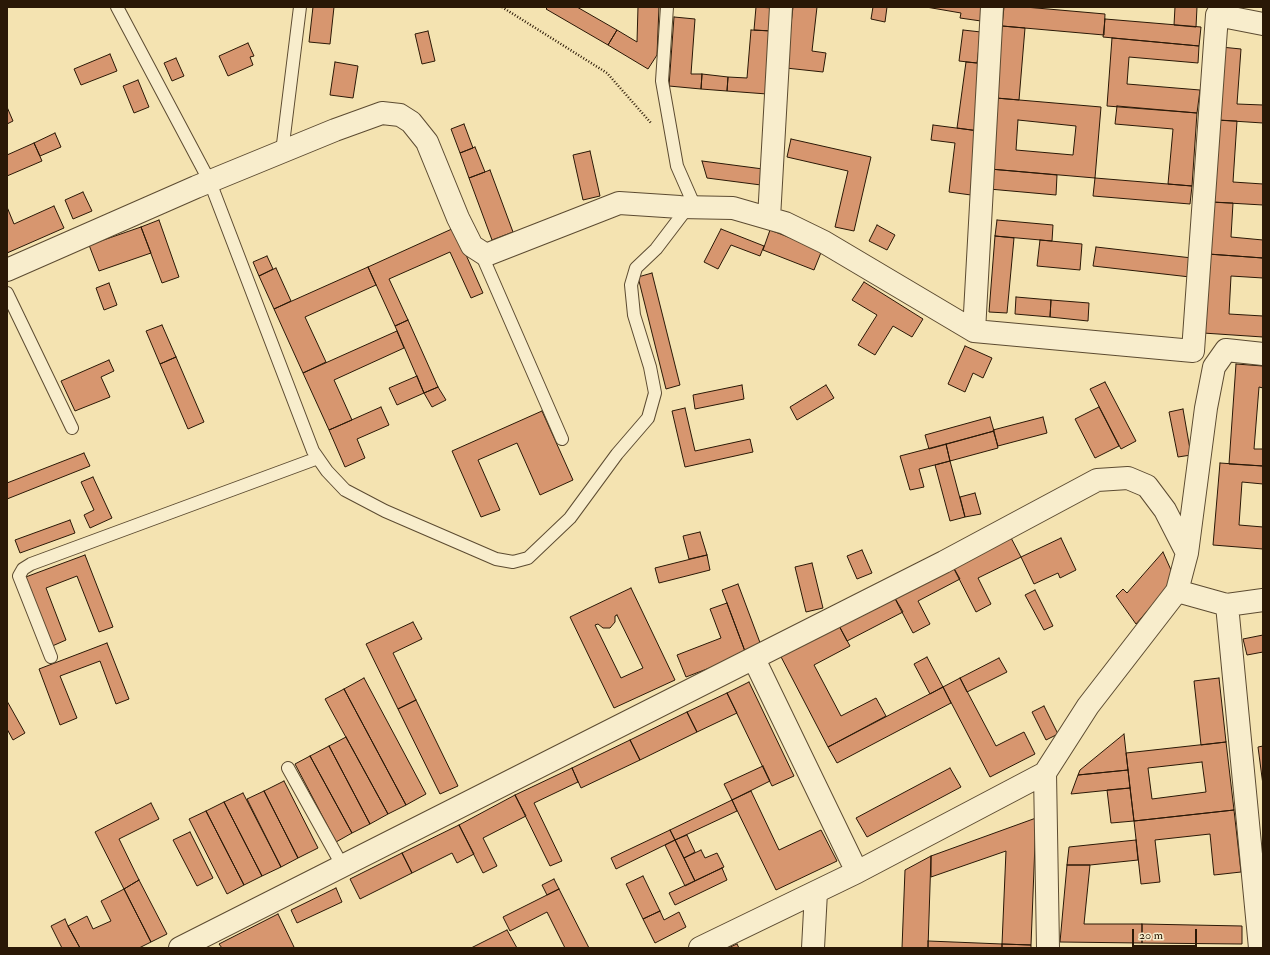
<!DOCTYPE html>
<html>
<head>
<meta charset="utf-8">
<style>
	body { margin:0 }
	#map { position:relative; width:1270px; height:955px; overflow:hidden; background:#f4e3b1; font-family:"IM FELL Double Pica",serif }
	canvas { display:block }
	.frame { position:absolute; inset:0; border:8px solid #2a1806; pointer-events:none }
	.scale { position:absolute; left:1132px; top:929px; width:65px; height:18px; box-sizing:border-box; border:2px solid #2a1806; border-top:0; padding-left:5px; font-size:12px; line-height:14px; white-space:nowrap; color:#2a1806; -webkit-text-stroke:3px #f8edcc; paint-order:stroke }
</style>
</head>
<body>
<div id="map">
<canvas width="1270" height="955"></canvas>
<div class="frame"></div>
<div class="scale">20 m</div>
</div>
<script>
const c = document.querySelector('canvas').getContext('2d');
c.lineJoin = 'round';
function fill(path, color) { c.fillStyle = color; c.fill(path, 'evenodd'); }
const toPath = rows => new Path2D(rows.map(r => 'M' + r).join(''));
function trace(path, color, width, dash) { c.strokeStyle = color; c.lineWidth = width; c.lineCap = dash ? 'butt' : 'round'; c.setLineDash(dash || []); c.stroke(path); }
const building = toPath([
	[313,7,334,7,330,44,309,42,313,7],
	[548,7,577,7,617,30,608,45,546,9,548,7],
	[638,7,659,7,657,55,648,69,608,45,617,30,637,42,638,7],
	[756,7,774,8,772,31,754,30,756,7],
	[793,7,817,7,812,51,826,53,823,72,786,68,793,7],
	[873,7,887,7,885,22,871,19,873,7],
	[926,7,984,7,981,21,960,18,961,13,926,7],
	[1004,7,1025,7,1105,14,1104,35,1002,26,1004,7],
	[1175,7,1197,7,1196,27,1174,25,1175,7],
	[674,17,695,19,691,74,702,74,701,89,669,86,674,17],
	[1105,19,1201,27,1199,46,1103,37,1105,19],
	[1002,26,1025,28,1019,100,996,98,1002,26],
	[751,30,772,31,767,94,727,91,728,77,747,78,751,30],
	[963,30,981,32,977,63,959,61,963,30],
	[428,31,435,61,422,64,415,34,428,31],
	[1112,38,1199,46,1198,63,1129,57,1127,84,1200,90,1197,113,1107,106,1112,38],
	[248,43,254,56,250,57,253,65,228,76,219,56,248,43],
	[1221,47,1241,49,1237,104,1263,105,1263,123,1217,120,1221,47],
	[110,54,117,71,81,85,74,69,110,54],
	[176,58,184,76,172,81,164,63,176,58],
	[335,62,358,66,353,98,330,95,335,62],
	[966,62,988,64,979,131,957,128,966,62],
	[702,74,728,77,727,91,701,89,702,74],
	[138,80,149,107,134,113,123,86,138,80],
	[996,98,1101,107,1095,178,990,169,996,98],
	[1018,120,1076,126,1073,155,1016,150,1018,120],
	[1117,106,1197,113,1192,186,1168,184,1173,129,1115,124,1117,106],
	[7,107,13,121,7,124,7,107],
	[1217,120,1237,121,1233,182,1263,184,1263,205,1211,202,1217,120],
	[464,124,473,148,460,153,451,129,464,124],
	[933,125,979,131,971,195,949,192,955,143,931,140,933,125],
	[55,133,61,147,40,156,34,143,55,133],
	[791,139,871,157,854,231,835,227,848,171,787,157,791,139],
	[34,143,42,161,7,176,7,155,34,143],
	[475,147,485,172,469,178,460,153,475,147],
	[590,151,600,196,583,200,573,155,590,151],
	[702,161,763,169,761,185,707,178,702,161],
	[990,169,1057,175,1056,195,989,189,990,169],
	[490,170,513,232,492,240,469,178,490,170],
	[1095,178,1192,186,1190,204,1093,196,1095,178],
	[83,192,92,211,73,219,65,200,83,192],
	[1211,202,1233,203,1231,237,1263,240,1263,258,1208,254,1211,202],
	[54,206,64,228,7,253,7,207,14,224,54,206],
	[159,220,179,277,162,283,141,227,159,220],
	[997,220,1053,225,1052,241,995,236,997,220],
	[877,225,895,235,887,250,869,241,877,225],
	[141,227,151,253,99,271,89,245,141,227],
	[454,228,483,293,471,298,450,252,389,279,408,320,395,326,368,267,454,228],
	[721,229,764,246,760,256,731,245,718,269,704,262,721,229],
	[770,230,822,250,814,270,763,250,770,230],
	[995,236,1014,238,1007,313,989,312,995,236],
	[1040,240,1082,244,1080,270,1037,266,1040,240],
	[1096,247,1192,258,1190,277,1093,266,1096,247],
	[1208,254,1263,258,1263,278,1231,276,1229,314,1263,316,1263,337,1203,333,1208,254],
	[267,256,273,269,259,276,253,262,267,256],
	[368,267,376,285,305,317,326,362,303,373,274,309,368,267],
	[276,268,291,301,274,309,259,276,276,268],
	[652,273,680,385,666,389,638,277,652,273],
	[864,282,923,319,912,337,893,326,875,355,858,345,877,315,852,300,864,282],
	[109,283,117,305,104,310,96,288,109,283],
	[1016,297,1051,300,1050,317,1015,314,1016,297],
	[1051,300,1089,303,1088,321,1050,317,1051,300],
	[408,320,438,387,424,393,395,326,408,320],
	[162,325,176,357,160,364,146,331,162,325],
	[397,331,404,348,334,380,352,420,329,430,303,373,397,331],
	[965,346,992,358,983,378,973,373,965,392,948,384,965,346],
	[176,357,204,422,188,429,160,364,176,357],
	[109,360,114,371,101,377,110,397,75,411,61,381,109,360],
	[1236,364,1263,366,1263,388,1259,387,1254,449,1263,449,1263,466,1229,464,1236,364],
	[417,376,424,393,397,405,389,388,417,376],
	[1105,382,1136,441,1121,449,1090,389,1105,382],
	[742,385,744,399,695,409,693,395,742,385],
	[826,385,834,398,797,420,790,407,826,385],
	[438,387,446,400,432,407,424,393,438,387],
	[381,407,389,425,357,439,365,458,345,467,329,430,381,407],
	[1099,407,1119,446,1095,458,1075,419,1099,407],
	[685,408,695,451,750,439,753,452,685,467,672,411,685,408],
	[1183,409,1191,455,1178,457,1169,412,1183,409],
	[542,411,573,480,540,495,517,443,478,460,500,510,481,517,452,451,542,411],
	[990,417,994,431,929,449,925,435,990,417],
	[1043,417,1047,433,998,446,993,430,1043,417],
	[994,431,998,448,950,461,946,444,994,431],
	[946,444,950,461,919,469,924,487,910,490,900,456,946,444],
	[84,453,90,466,7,499,7,483,84,453],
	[950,461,965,517,950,521,935,465,950,461],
	[1220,463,1263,466,1263,484,1242,482,1239,525,1263,527,1263,549,1213,545,1220,463],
	[93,477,112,518,90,528,84,515,94,510,81,482,93,477],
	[975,493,981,514,965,517,960,497,975,493],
	[70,520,75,533,20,553,15,540,70,520],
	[700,532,707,555,689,559,683,536,700,532],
	[1009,534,1021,557,978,578,991,604,976,612,951,563,1009,534],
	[1061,538,1076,570,1060,578,1058,573,1034,584,1021,557,1061,538],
	[862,550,872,573,857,579,847,556,862,550],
	[1163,552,1175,579,1136,624,1116,596,1123,589,1127,593,1163,552],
	[85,555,113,627,99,632,77,576,46,588,66,640,50,647,23,578,85,555],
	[707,555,710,570,659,583,655,568,707,555],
	[812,563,823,608,806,612,795,567,812,563],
	[951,563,960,579,918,601,930,624,913,633,892,593,951,563],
	[738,584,762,648,746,654,722,590,738,584],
	[631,588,675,680,614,708,570,617,631,588],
	[617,615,643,668,621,678,595,625,598,624,603,628,610,628,615,622,615,616,617,615],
	[1035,590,1053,626,1044,630,1025,595,1035,590],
	[892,593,903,612,847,641,837,622,892,593],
	[727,603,746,654,686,677,677,655,721,638,710,609,727,603],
	[413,622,422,639,393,653,416,700,398,709,366,644,413,622],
	[837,622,850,646,814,665,841,716,876,698,886,716,828,747,779,653,837,622],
	[1263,635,1263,652,1247,655,1243,639,1263,635],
	[107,643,129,699,116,704,100,661,60,676,77,718,60,725,39,669,107,643],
	[927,657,943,687,930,694,914,664,927,657],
	[999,658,1007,672,967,692,960,678,999,658],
	[364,678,426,794,406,805,344,689,364,678],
	[960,678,996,746,1024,732,1035,754,990,777,943,687,960,678],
	[1219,678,1226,742,1201,745,1194,681,1219,678],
	[749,682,794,776,772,786,727,693,749,682],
	[943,687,951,703,837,763,828,747,943,687],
	[344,689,406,805,388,814,325,699,344,689],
	[727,693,737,713,697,732,687,712,727,693],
	[416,700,458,786,440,794,398,709,416,700],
	[7,701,25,733,13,740,7,729,7,701],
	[1044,706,1058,734,1046,740,1032,712,1044,706],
	[687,712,697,732,640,760,630,740,687,712],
	[1124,734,1128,770,1078,775,1080,770,1124,734],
	[346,737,388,814,370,824,329,746,346,737],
	[630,740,640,760,581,788,572,768,630,740],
	[1226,742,1234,810,1134,821,1126,753,1226,742],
	[1202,762,1206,792,1152,799,1148,768,1202,762],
	[329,746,370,824,352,833,310,756,329,746],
	[1263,746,1263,785,1258,747,1263,746],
	[310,756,352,833,336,842,295,764,310,756],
	[763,766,770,781,732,800,724,784,763,766],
	[572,768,578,782,534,803,562,861,550,866,515,795,572,768],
	[950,768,961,787,867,837,856,818,950,768],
	[1128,770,1130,788,1071,794,1078,775,1128,770],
	[284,781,318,848,298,858,264,791,284,781],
	[1130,788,1134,821,1111,823,1107,790,1130,788],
	[264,791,298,858,281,867,247,799,264,791],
	[751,791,779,850,821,830,837,861,776,890,732,800,751,791],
	[243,793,281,867,262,876,224,802,243,793],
	[515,795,526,816,483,838,497,866,483,873,459,825,515,795],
	[732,800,737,811,675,840,670,830,732,800],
	[224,802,262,876,244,885,206,811,224,802],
	[151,803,159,819,119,839,139,880,124,889,95,832,151,803],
	[1234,810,1241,872,1214,875,1210,834,1155,840,1160,882,1141,884,1134,821,1234,810],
	[206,811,244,885,227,894,189,819,206,811],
	[1036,818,1031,945,1002,944,1006,851,931,877,931,856,1036,818],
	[459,825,474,854,457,863,452,853,412,873,402,853,459,825],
	[670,830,675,840,616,869,611,858,670,830],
	[190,832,213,878,197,886,173,840,190,832],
	[687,835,695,852,684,858,675,840,687,835],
	[675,840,695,881,685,886,665,845,675,840],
	[1136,840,1138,860,1090,865,1067,865,1069,847,1136,840],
	[701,850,705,858,717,853,724,867,695,881,684,858,701,850],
	[402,853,412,873,360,899,350,879,402,853],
	[931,856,928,948,902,948,905,870,931,856],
	[1067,865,1090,865,1084,924,1142,924,1142,943,1060,942,1067,865],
	[722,868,727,880,675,905,669,893,722,868],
	[643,876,660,911,643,919,626,884,643,876],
	[554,879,559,889,547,895,542,885,554,879],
	[139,880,167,934,151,942,124,889,139,880],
	[336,888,342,902,297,923,291,910,336,888],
	[124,889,151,942,139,948,80,948,68,926,87,916,93,929,111,921,101,901,124,889],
	[559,889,589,948,565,948,547,912,510,931,503,917,559,889],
	[660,911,664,920,679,912,686,927,655,943,643,919,660,911],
	[278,914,294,947,291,948,222,948,219,944,278,914],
	[65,919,68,926,80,948,62,948,51,926,65,919],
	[1142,924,1242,926,1242,944,1142,943,1142,924],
	[507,930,517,948,471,948,507,930],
	[928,941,1002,944,1002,948,928,948,928,941],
	[737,944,739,948,728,948,737,944],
	[1002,944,1031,945,1031,948,1002,948,1002,944]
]);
const path = toPath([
	[502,7,607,73,651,123]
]);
const lane = toPath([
	[117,7,210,182,313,451,327,471,345,490,385,511,496,559,513,562,528,558,570,518,617,454,648,418,655,393,650,367,634,315,631,285,636,268,656,249,688,207],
	[667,7,662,81,677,166,695,207],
	[282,152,300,7],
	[480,251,562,439],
	[7,293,72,428],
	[51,657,19,576,23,569,31,564,318,458],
	[288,768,342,865]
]);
const street = toPath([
	[769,218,781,7],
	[7,270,196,187,335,130,382,113,400,115,411,122,427,142,458,218,472,246,486,255,619,203,680,207,733,208,785,223,824,242,974,331,1193,351,1217,15,1263,24],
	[974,331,992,7],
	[1177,591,1227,605,1260,948],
	[1227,605,1263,600],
	[754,659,857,872],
	[1045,773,1048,948],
	[180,948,944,562,1097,480,1128,478,1147,486,1165,510,1187,553],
	[700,948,857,872,1045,773,1088,706,1177,591,1187,553,1206,408,1214,367,1226,350,1263,354],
	[813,948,816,892]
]);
fill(building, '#d7966f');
trace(building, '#2a1806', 1);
trace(lane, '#5c4b31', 14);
trace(street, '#5c4b31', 24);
trace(path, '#2a1806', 2.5, [1, 2]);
trace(lane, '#f8edcc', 12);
trace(street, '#f8edcc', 22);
</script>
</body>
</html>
